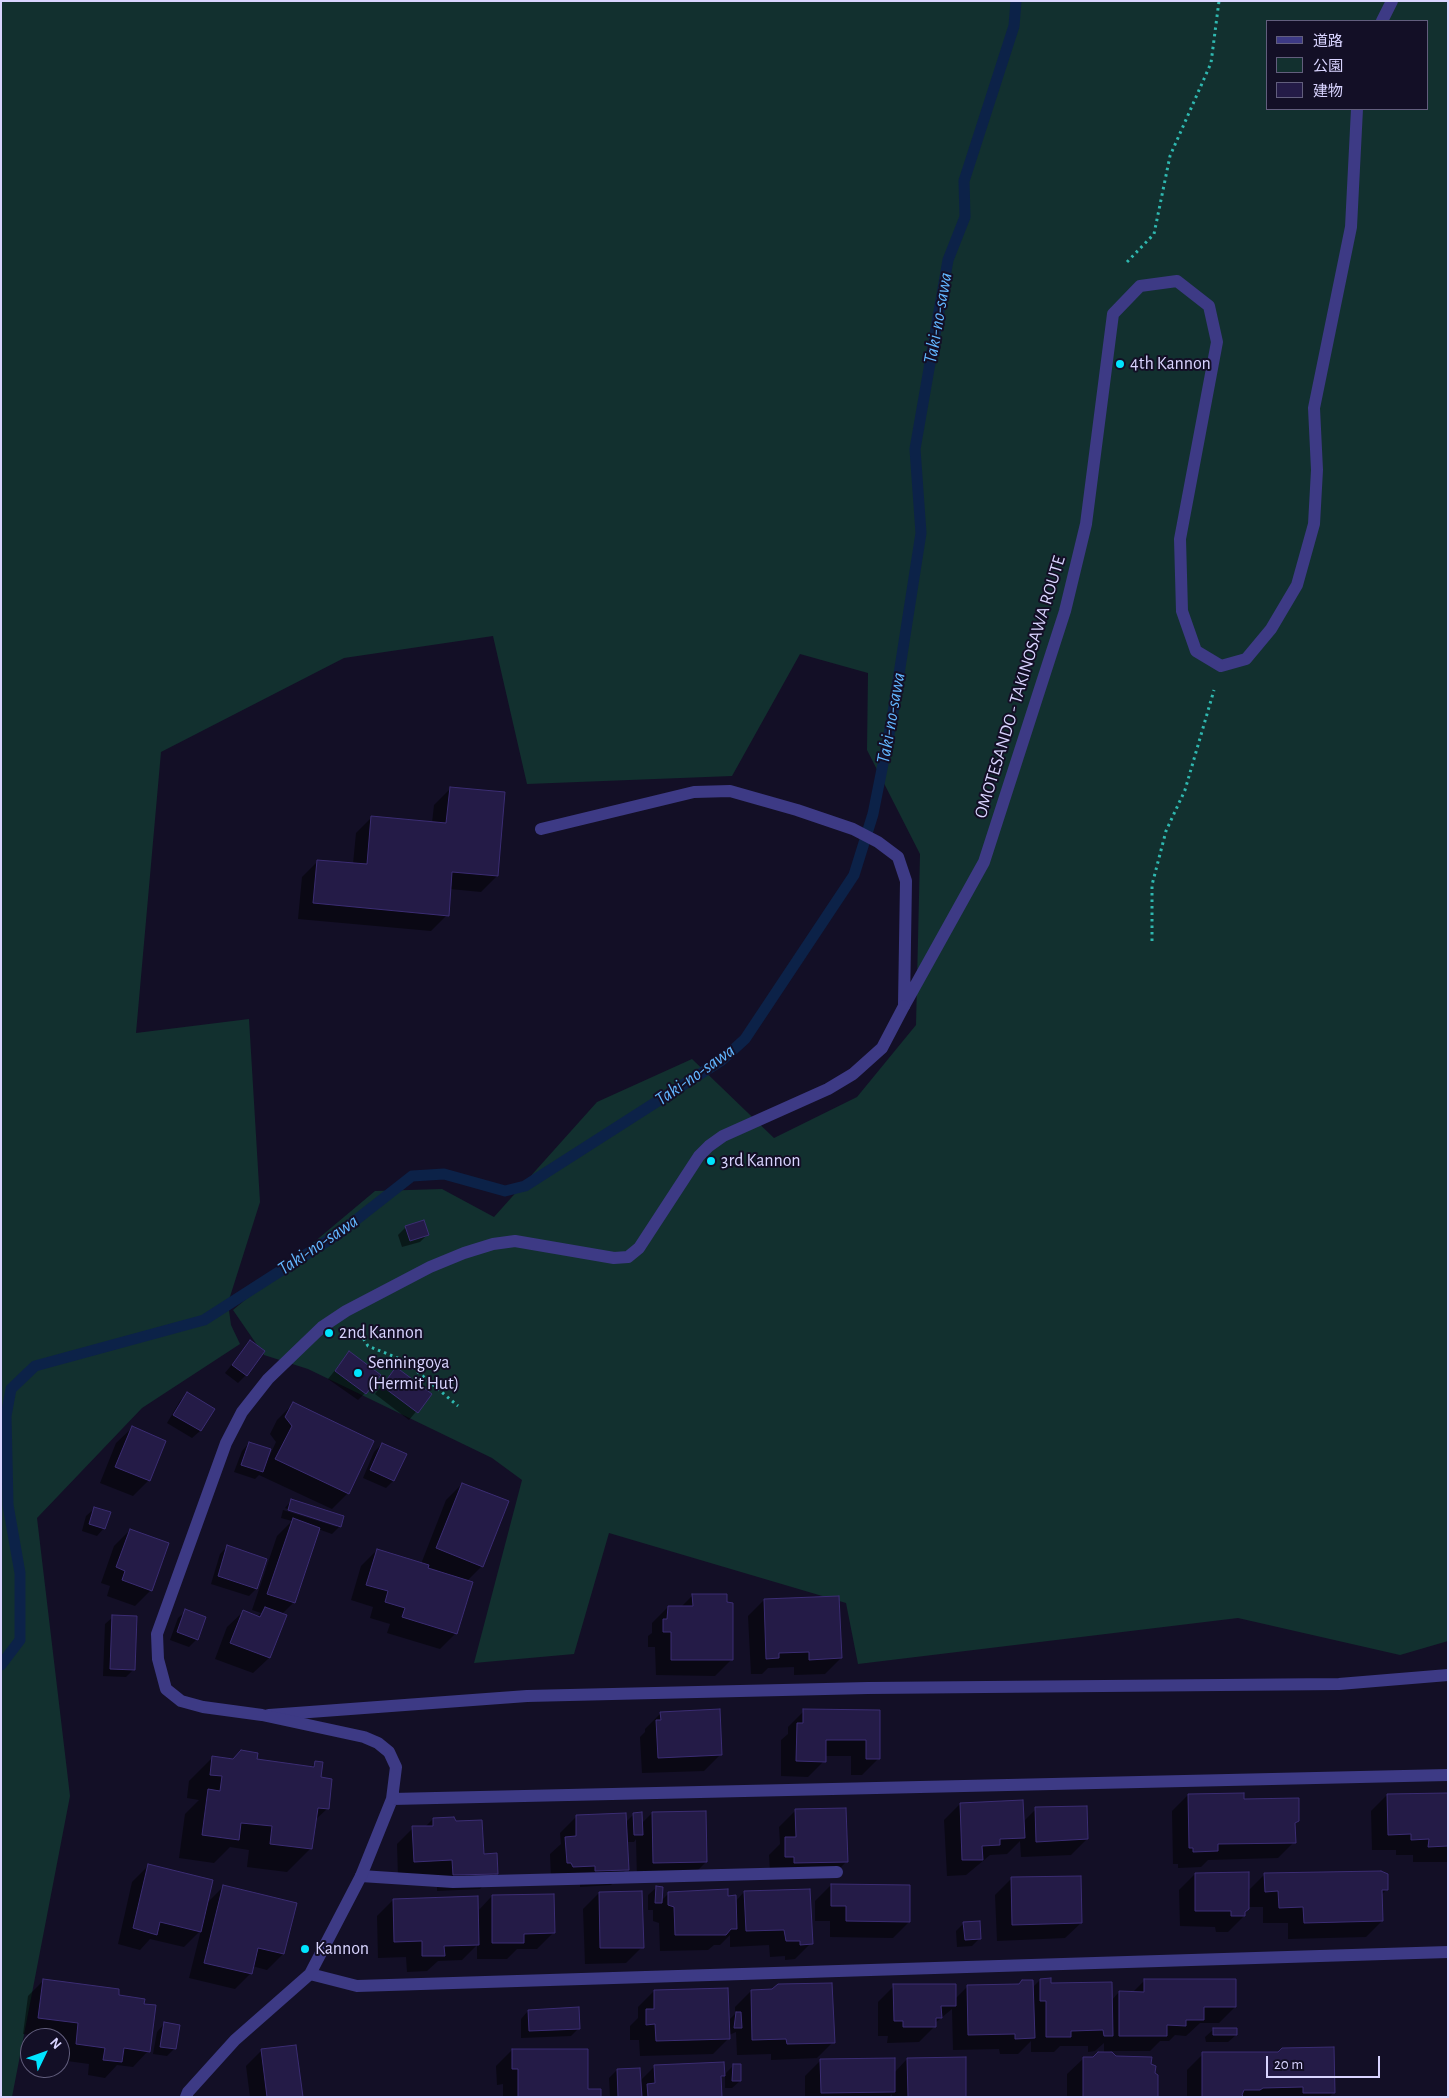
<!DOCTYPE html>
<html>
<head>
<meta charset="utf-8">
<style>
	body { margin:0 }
	#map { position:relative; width:1449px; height:2098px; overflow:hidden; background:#130f26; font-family:"Alegreya Sans","Noto Sans JP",sans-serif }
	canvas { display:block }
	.frame { position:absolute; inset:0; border:2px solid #d9d4ff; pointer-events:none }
	.legend { position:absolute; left:1266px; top:20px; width:162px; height:90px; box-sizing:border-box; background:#130f26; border:1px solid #625e7d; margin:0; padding:6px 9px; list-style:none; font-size:15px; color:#d9d4ff }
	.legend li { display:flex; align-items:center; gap:10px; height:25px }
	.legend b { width:25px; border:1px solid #625e7d }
	.north { position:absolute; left:20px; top:2028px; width:50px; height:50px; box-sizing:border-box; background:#130f26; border:1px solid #625e7d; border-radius:50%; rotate:48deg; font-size:14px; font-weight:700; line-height:20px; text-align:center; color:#d9d4ff }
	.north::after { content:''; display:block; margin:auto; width:18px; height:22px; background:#00e5ff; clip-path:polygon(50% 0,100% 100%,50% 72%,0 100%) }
	.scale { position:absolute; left:1266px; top:2056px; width:114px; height:22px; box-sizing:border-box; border:2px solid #d9d4ff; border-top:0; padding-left:6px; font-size:15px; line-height:18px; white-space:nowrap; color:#d9d4ff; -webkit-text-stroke:4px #130f26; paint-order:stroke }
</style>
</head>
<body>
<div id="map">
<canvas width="1449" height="2098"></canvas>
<div class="frame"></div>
<ul class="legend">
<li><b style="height:6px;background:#3d3a85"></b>道路</li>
<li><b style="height:14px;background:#12302f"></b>公園</li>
<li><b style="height:14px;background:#241b47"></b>建物</li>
</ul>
<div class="north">N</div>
<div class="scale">20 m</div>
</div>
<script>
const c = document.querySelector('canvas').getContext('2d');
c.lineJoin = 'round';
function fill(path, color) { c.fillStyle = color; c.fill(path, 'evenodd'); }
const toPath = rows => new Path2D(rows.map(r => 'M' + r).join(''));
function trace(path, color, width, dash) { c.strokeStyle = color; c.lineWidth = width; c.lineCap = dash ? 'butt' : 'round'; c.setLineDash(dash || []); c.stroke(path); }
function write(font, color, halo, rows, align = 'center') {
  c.font = font + ' "Alegreya Sans",sans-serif'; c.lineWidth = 4; c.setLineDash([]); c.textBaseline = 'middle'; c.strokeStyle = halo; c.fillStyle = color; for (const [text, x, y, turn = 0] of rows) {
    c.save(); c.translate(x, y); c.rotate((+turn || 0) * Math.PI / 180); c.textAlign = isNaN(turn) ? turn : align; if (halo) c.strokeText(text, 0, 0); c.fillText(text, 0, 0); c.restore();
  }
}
const green = toPath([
	[1,1,1448,1,1448,1641,1400,1655,1238,1618,858,1664,846,1603,609,1533,574,1654,474,1663,522,1480,492,1458,308,1369,264,1355,233,1310,375,1191,442,1189,494,1217,597,1102,692,1059,774,1138,857,1097,916,1025,920,854,867,750,868,673,800,654,732,776,527,784,493,636,344,658,161,752,136,1033,249,1019,260,1202,228,1303,231,1325,240,1344,142,1408,37,1518,70,1796,12,2097,1,2097],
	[1268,21,1428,21,1428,109,1268,109]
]);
const shadow = toPath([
	[450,789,497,876,481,892,450,889,447,915,431,931,298,919,302,877,318,861,353,864,356,833,372,817,432,823,434,805],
	[406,1227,427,1235,420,1242,402,1247,398,1235],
	[250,1342,246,1375,238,1383,225,1373],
	[349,1353,365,1393,358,1400,328,1379],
	[396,1368,431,1394,409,1420,375,1394],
	[188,1393,213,1409,200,1431,192,1438,167,1423,180,1401],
	[293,1404,348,1493,332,1509,259,1475,255,1479,234,1472,242,1451,249,1443,269,1457,276,1442,270,1434,277,1420],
	[132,1428,149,1480,133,1496,100,1483,116,1443],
	[382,1444,393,1481,386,1488,363,1478,374,1452],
	[462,1484,482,1566,466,1582,456,1633,440,1649,387,1633,390,1624,370,1618,373,1607,351,1600,361,1566,377,1550,421,1564,446,1500],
	[427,1567,437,1570,436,1572,426,1569],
	[291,1501,343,1517,340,1526,332,1534,318,1529,293,1603,281,1615,285,1616,269,1658,253,1673,215,1659,227,1627,243,1612,257,1617,261,1613,252,1610,277,1536,292,1521,281,1518,283,1510,337,1527,337,1524,285,1508],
	[94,1509,104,1528,97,1536,82,1531,86,1516],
	[130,1530,151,1590,135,1606,107,1596,110,1586,101,1583,114,1546],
	[227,1547,256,1589,249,1596,211,1584,220,1554],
	[693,1595,731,1660,715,1676,656,1675,655,1647,648,1647,648,1636,652,1633,652,1623,668,1607,681,1607],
	[764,1600,841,1658,825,1674,794,1675,794,1667,768,1668,762,1674,751,1674,748,1616],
	[186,1611,197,1639,189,1647,170,1640,178,1618],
	[113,1617,134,1669,126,1677,103,1676,105,1624],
	[804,1711,879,1711,878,1759,862,1775,851,1775,851,1756,824,1756,824,1761,808,1777,781,1776,781,1740,788,1734,788,1727],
	[661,1713,720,1755,704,1771,642,1773,640,1737,645,1732,645,1729],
	[213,1757,255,1760,310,1768,315,1763,328,1808,314,1821,311,1848,287,1872,247,1867,249,1850,230,1847,214,1863,179,1858,185,1814,199,1800,187,1798,189,1781],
	[1188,1795,1243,1801,1298,1821,1294,1825,1294,1842,1278,1858,1208,1860,1201,1867,1178,1868,1178,1864,1173,1864,1172,1811],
	[1387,1795,1448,1795,1448,1862,1413,1862,1413,1855,1396,1855,1396,1850,1372,1850,1371,1811],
	[960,1804,1023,1822,1036,1809,1087,1839,1071,1855,1021,1857,1020,1841,1007,1854,990,1855,966,1875,947,1876,944,1820],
	[795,1811,847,1861,831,1877,770,1872,769,1855,780,1844,779,1827],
	[652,1813,706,1862,690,1878,637,1879,636,1839,634,1842,626,1842,627,1869,611,1885,580,1887,580,1881,551,1878,550,1854,561,1844,560,1833,576,1817,625,1823,634,1814,641,1824],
	[433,1819,482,1855,496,1873,480,1889,437,1891,437,1876,398,1877,397,1844,413,1828,425,1827],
	[148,1866,206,1904,223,1887,283,1954,267,1970,252,1966,251,1973,235,1989,189,1978,201,1930,184,1947,150,1939,140,1950,118,1944,132,1882],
	[1195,1874,1248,1891,1265,1874,1387,1889,1381,1895,1382,1921,1366,1937,1288,1939,1288,1923,1263,1923,1263,1907,1248,1907,1244,1912,1244,1916,1228,1932,1216,1932,1215,1927,1180,1926,1179,1890],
	[1011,1879,1081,1923,1065,1938,997,1941,995,1895],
	[831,1885,909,1922,893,1938,830,1937,830,1921,815,1921,815,1901],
	[656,1888,661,1901,669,1893,727,1897,735,1902,744,1892,811,1943,795,1959,785,1960,785,1956,770,1957,769,1945,730,1947,730,1935,720,1945,714,1945,708,1950,660,1951,659,1923,653,1921,653,1910,648,1910,648,1895],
	[599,1893,642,1947,626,1963,585,1964,583,1909],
	[492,1896,553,1933,537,1949,517,1949,507,1959,477,1959,477,1945,462,1960,438,1961,427,1971,407,1972,406,1957,378,1958,377,1916,393,1900,477,1912],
	[963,1924,980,1938,972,1946,957,1947,956,1931],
	[44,1980,118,1996,148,2051,133,2067,117,2065,105,2078,88,2075,89,2064,60,2060,63,2039,23,2034,28,1996],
	[1040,1980,1111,2001,1119,1992,1132,1993,1145,1980,1235,2007,1219,2023,1200,2023,1186,2036,1175,2035,1169,2041,1160,2041,1150,2051,1110,2051,1115,2058,1150,2065,1156,2097,1067,2097,1067,2074,1083,2059,1093,2058,1104,2053,1104,2043,1095,2051,1088,2052,1088,2046,1060,2046,1054,2052,1031,2052,1031,2041,1018,2054,1000,2054,999,2049,953,2050,952,2009,935,2023,935,2026,919,2042,887,2043,888,2036,878,2036,878,2002,894,1986,955,1999,967,1987,1032,1988],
	[654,1991,728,2021,735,2014,735,2007,751,1991,833,2042,817,2058,771,2060,771,2054,737,2055,736,2032,729,2035,729,2038,713,2054,640,2056,639,2040,630,2040,630,2026,638,2018,638,2007],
	[528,2011,579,2028,571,2036,521,2038,521,2019],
	[164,2024,175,2048,167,2056,153,2054,157,2032],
	[1213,2030,1236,2035,1228,2042,1206,2042,1205,2037],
	[262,2050,301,2097,250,2097,246,2066],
	[512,2050,587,2091,599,2097,503,2097,503,2084,497,2085,496,2066],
	[1203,2054,1334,2092,1329,2097,1187,2097,1187,2070],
	[907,2059,965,2097,892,2097,892,2094,889,2097,805,2097,805,2076,821,2060,894,2073],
	[733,2066,740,2081,732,2088,725,2088,725,2074,720,2079,721,2097,610,2097,609,2078,617,2070,640,2081,654,2067,724,2075]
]);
const stream = toPath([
	[1,1665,20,1640,20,1573,8,1505,6,1416,11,1389,35,1366,204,1320,338,1234,412,1176,444,1174,505,1191,525,1186,722,1060,745,1039,854,875,873,814,892,719,921,533,915,449,948,260,965,217,964,181,1014,26,1016,1]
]);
const building = toPath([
	[450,787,505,792,498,876,452,872,449,916,313,903,317,860,367,864,371,816,446,823,450,787],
	[424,1220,429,1235,410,1241,405,1226,424,1220],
	[250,1340,265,1351,247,1376,232,1365,250,1340],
	[349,1351,381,1375,366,1394,335,1371,349,1351],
	[396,1367,432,1394,418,1413,382,1386,396,1367],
	[187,1392,215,1409,201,1431,173,1415,187,1392],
	[293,1402,374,1441,349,1494,275,1459,292,1426,285,1417,293,1402],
	[132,1426,166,1441,150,1481,115,1467,132,1426],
	[249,1442,271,1449,263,1472,241,1465,249,1442],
	[382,1443,407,1454,394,1481,370,1470,382,1443],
	[462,1483,509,1501,483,1567,436,1548,462,1483],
	[291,1499,344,1516,341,1527,288,1510,291,1499],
	[94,1507,111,1512,105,1529,89,1524,94,1507],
	[293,1518,320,1528,295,1603,267,1594,293,1518],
	[130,1529,169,1543,152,1591,122,1580,125,1571,116,1567,130,1529],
	[227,1545,267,1559,257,1589,218,1576,227,1545],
	[377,1549,429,1565,428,1568,473,1582,457,1634,402,1617,405,1608,385,1602,388,1591,366,1585,377,1549],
	[692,1594,727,1594,727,1602,733,1603,733,1660,671,1660,671,1632,663,1632,663,1619,667,1619,668,1606,693,1606,692,1594],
	[839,1596,842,1658,809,1660,809,1652,779,1653,779,1658,766,1659,764,1599,839,1596],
	[265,1607,287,1615,270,1658,230,1643,243,1610,260,1617,265,1607],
	[185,1609,206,1617,198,1640,177,1632,185,1609],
	[112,1615,137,1616,135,1670,110,1669,112,1615],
	[720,1709,722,1755,658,1758,656,1720,661,1720,660,1712,720,1709],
	[803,1709,880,1710,880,1759,866,1759,866,1740,826,1740,826,1762,796,1761,797,1723,803,1723,803,1709],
	[241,1750,258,1753,257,1759,314,1767,315,1761,323,1762,321,1777,332,1779,329,1809,318,1808,312,1849,270,1844,272,1826,241,1823,239,1840,202,1835,208,1789,220,1791,222,1776,210,1775,212,1756,233,1759,241,1750],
	[1244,1793,1244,1799,1299,1798,1299,1821,1295,1823,1296,1843,1218,1844,1218,1851,1193,1852,1193,1848,1189,1848,1188,1794,1244,1793],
	[1448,1793,1448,1846,1428,1847,1429,1839,1411,1840,1411,1834,1388,1835,1387,1794,1448,1793],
	[1023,1800,1025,1838,1000,1839,1000,1845,982,1846,983,1860,962,1860,960,1803,1023,1800],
	[1087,1806,1088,1839,1036,1842,1035,1807,1087,1806],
	[846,1808,848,1862,794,1863,794,1857,785,1857,785,1837,796,1837,795,1809,846,1808],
	[706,1811,707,1862,653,1863,652,1812,706,1811],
	[642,1812,643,1835,634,1835,633,1813,642,1812],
	[626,1813,629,1870,595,1871,595,1866,573,1867,571,1863,567,1863,565,1837,576,1836,576,1815,626,1813],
	[454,1817,456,1821,482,1820,484,1854,497,1853,498,1874,453,1875,452,1860,414,1862,412,1826,433,1826,433,1818,454,1817],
	[148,1864,213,1880,201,1932,160,1922,157,1935,133,1928,148,1864],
	[1381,1871,1388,1874,1388,1890,1382,1890,1383,1921,1304,1923,1303,1907,1279,1908,1278,1891,1265,1892,1264,1873,1381,1871],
	[1249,1872,1249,1909,1245,1912,1245,1916,1231,1916,1231,1911,1195,1911,1195,1873,1249,1872],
	[1081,1876,1082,1923,1012,1925,1011,1877,1081,1876],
	[831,1884,910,1885,910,1922,846,1921,846,1906,831,1906,831,1884],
	[223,1885,297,1903,284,1954,258,1948,252,1974,204,1963,223,1885],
	[656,1886,663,1887,662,1903,655,1903,656,1886],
	[728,1889,728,1896,736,1895,737,1929,731,1929,726,1935,675,1935,674,1907,668,1905,668,1892,728,1889],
	[810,1889,813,1944,800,1945,800,1941,786,1941,784,1930,746,1931,744,1891,810,1889],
	[642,1891,644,1948,600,1948,599,1892,642,1891],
	[554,1894,555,1933,524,1934,524,1943,492,1943,492,1895,554,1894],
	[478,1896,479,1945,444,1946,445,1956,422,1956,422,1941,394,1942,393,1899,478,1896],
	[980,1921,981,1939,965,1940,963,1922,980,1921],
	[1051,1978,1051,1983,1112,1982,1113,2036,1104,2036,1103,2030,1071,2031,1071,2037,1046,2037,1046,2001,1040,2001,1040,1979,1051,1978],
	[43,1979,119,1989,119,1995,145,1999,144,2004,156,2005,150,2052,124,2048,122,2062,103,2060,105,2048,76,2044,78,2023,38,2018,43,1979],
	[1144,1979,1236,1979,1236,2007,1204,2007,1204,2020,1186,2020,1186,2026,1167,2025,1167,2036,1119,2036,1119,1991,1144,1992,1144,1979],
	[1022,1980,1033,1980,1035,2038,1015,2039,1015,2034,968,2035,967,1985,1019,1984,1022,1980],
	[832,1983,835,2043,787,2044,786,2039,752,2040,751,1990,772,1989,778,1984,832,1983],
	[893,1984,956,1984,956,2006,941,2006,942,2018,936,2018,936,2027,903,2027,903,2021,894,2021,893,1984],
	[728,1988,730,2039,656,2041,655,2024,646,2025,646,2009,654,2009,654,1990,728,1988],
	[579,2007,580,2029,529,2031,528,2010,579,2007],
	[736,2012,741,2012,742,2028,734,2028,736,2012],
	[164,2022,180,2025,176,2049,160,2047,164,2022],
	[1213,2028,1237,2028,1237,2035,1213,2035,1213,2028],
	[296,2045,303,2097,267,2097,261,2049,296,2045],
	[1334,2047,1335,2093,1303,2093,1303,2087,1263,2088,1260,2090,1244,2090,1242,2095,1244,2097,1202,2097,1202,2052,1278,2052,1282,2048,1334,2047],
	[512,2049,588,2049,588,2089,601,2089,601,2097,518,2097,518,2069,512,2069,512,2049],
	[1098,2052,1112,2052,1116,2056,1152,2057,1151,2064,1156,2066,1155,2073,1158,2075,1158,2097,1083,2097,1083,2057,1093,2057,1098,2052],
	[966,2057,966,2097,908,2097,907,2058,966,2057],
	[895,2058,895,2092,821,2093,820,2059,895,2058],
	[724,2062,725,2076,721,2076,722,2097,648,2097,647,2084,655,2083,654,2065,724,2062],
	[733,2064,741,2064,741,2081,732,2081,733,2064],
	[640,2068,642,2097,618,2097,617,2069,640,2068]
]);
const path = toPath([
	[1127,262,1154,234,1170,156,1211,63,1219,1],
	[1152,941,1152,885,1166,831,1185,790,1214,690],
	[360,1333,368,1346,405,1361,458,1406]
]);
const lane = toPath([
	[1382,21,1392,1],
	[541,829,694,792,730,791,797,810,853,829,878,842,898,857,906,881,904,1004],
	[904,1006,984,862,1065,611,1086,524,1113,314,1140,286,1177,281,1209,306,1217,342,1180,539,1182,611,1196,651,1221,666,1246,659,1271,629,1297,585,1314,524,1317,470,1314,408,1351,227,1357,109],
	[269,1715,527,1696,868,1688,1339,1684,1448,1675],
	[361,1876,453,1882,837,1872]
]);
const street = toPath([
	[392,1799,1448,1775],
	[310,1974,357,1986,1448,1952],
	[186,2097,188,2092,235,2040,310,1974,361,1876,392,1799,396,1767,389,1752,378,1743,364,1737,262,1715,203,1707,181,1701,166,1689,158,1659,157,1634,226,1443,242,1412,268,1379,322,1327,346,1311,430,1267,464,1253,493,1244,515,1241,614,1258,628,1257,639,1248,699,1156,709,1146,723,1136,828,1089,853,1074,882,1048,904,1006]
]);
const markers = [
	[1120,364,5,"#00e5ff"],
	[711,1161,5,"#00e5ff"],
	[329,1333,5,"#00e5ff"],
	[358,1373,5,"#00e5ff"],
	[305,1949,5,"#00e5ff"]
];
const poiNames = [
	["4th Kannon",1130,364],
	["3rd Kannon",721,1161],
	["2nd Kannon",339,1333],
	["Senningoya",368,1363],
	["(Hermit Hut)",368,1384],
	["Kannon",315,1949]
];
const streetNames = [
	["OMOTESANDO - TAKINOSAWA ROUTE",1020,687,-73]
];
const waterNames = [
	["Taki-no-sawa",938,318,-80],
	["Taki-no-sawa",891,718,-80],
	["Taki-no-sawa",695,1075,-35],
	["Taki-no-sawa",318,1245,-34]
];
fill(green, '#12302f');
fill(shadow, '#0007');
trace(stream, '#0c2248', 11);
fill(building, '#241b47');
trace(building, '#3b2d73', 1);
trace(path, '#2fb8b0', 3, [2.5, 4]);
trace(lane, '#3d3a85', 12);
trace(street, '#3d3a85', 12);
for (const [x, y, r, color] of markers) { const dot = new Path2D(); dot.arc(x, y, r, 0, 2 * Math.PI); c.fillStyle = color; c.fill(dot); trace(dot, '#130f26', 2); }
write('18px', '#d9d4ff', '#130f26', poiNames, 'left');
write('18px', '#d9d4ff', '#130f26', streetNames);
write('italic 19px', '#62b6ff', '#130f26', waterNames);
</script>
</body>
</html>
